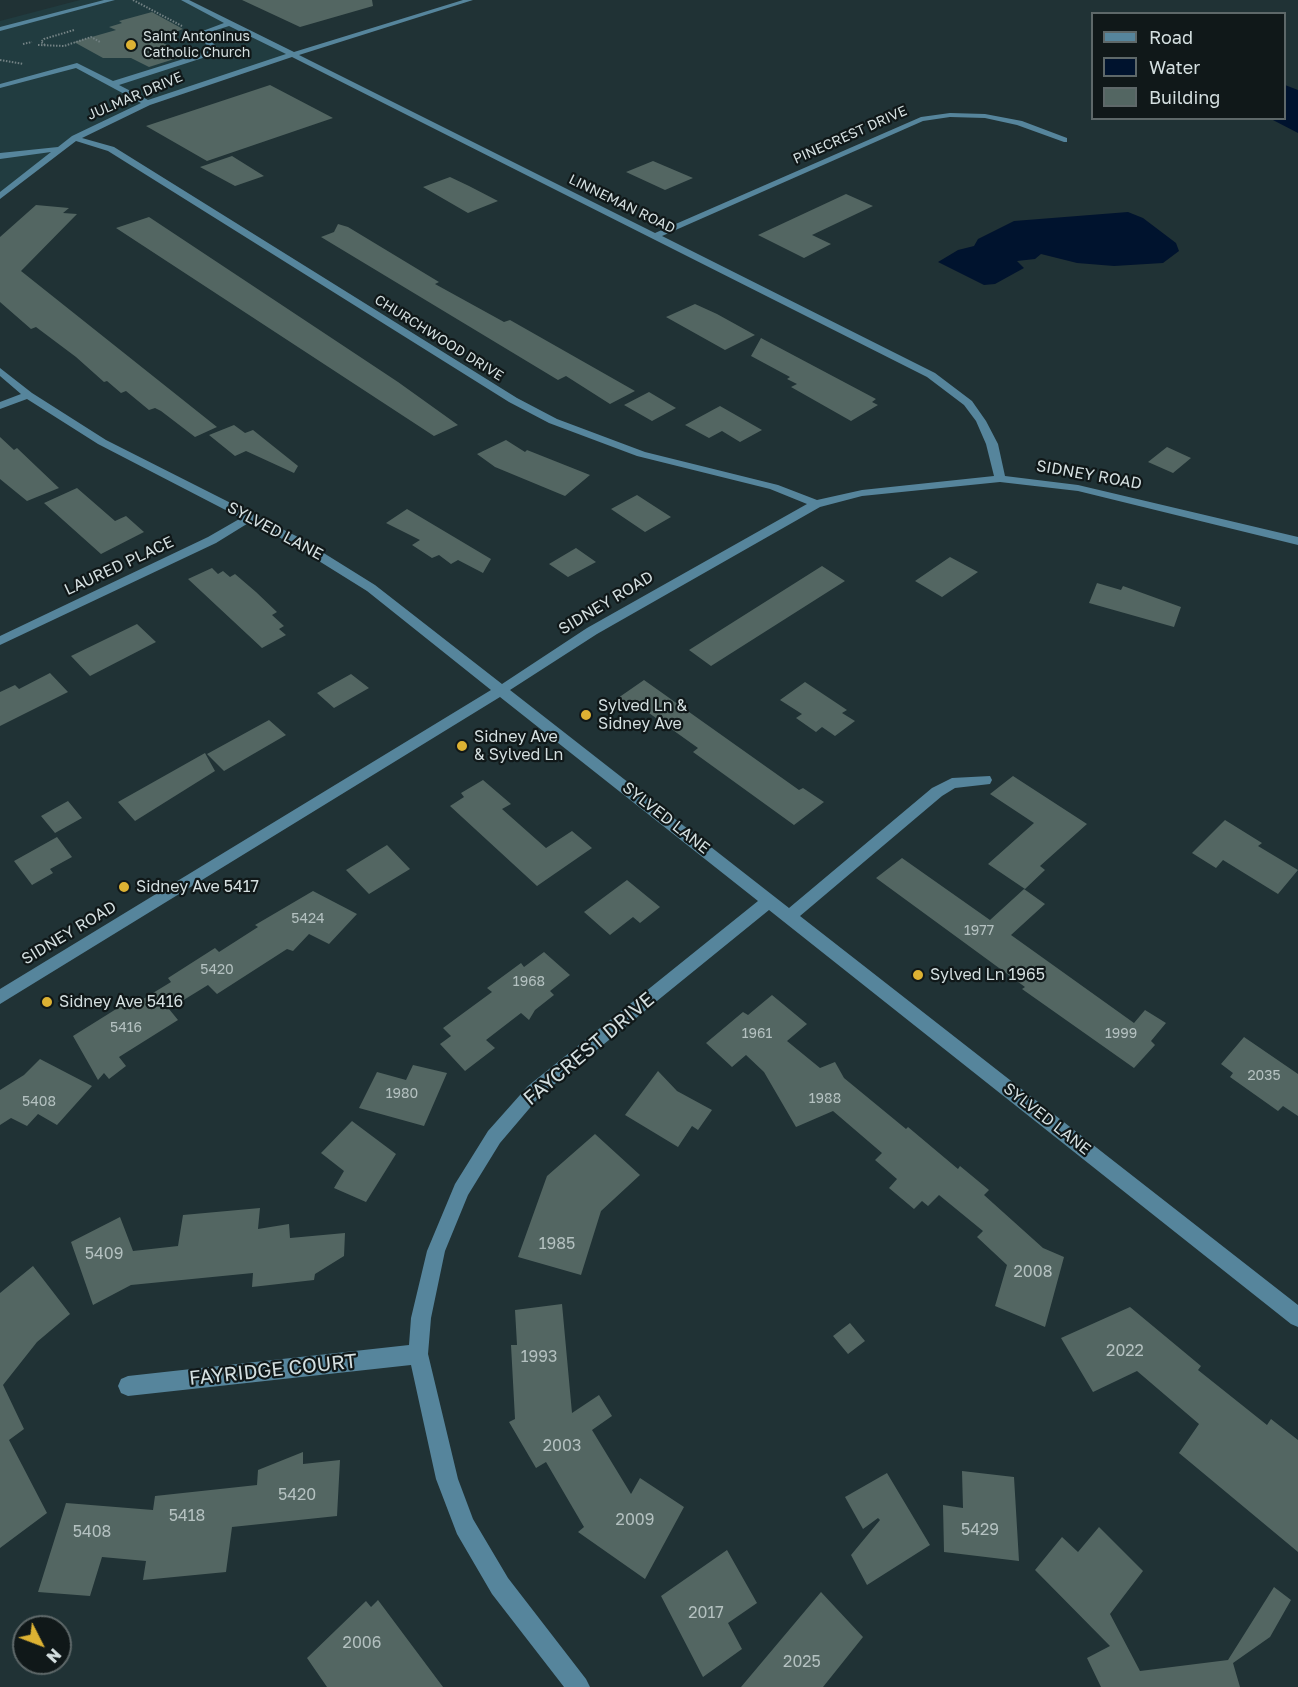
<!DOCTYPE html>
<html>
<head>
<meta charset="utf-8">
<style>
	body { margin:0 }
	#map { position:relative; width:1298px; height:1687px; overflow:hidden; background:#203235; font-family:"Golos Text",sans-serif }
	canvas { display:block }
	.legend { position:absolute; left:1091px; top:12px; width:195px; height:108px; box-sizing:border-box; background:#101819; border:2px solid #5e6869; margin:0; padding:8px 10px; list-style:none; font-size:18px; color:#d4dfe0 }
	.legend li { display:flex; align-items:center; gap:12px; height:30px }
	.legend b { width:30px; border:2px solid #5e6869 }
	.north { position:absolute; left:12px; top:1615px; width:60px; height:60px; box-sizing:border-box; background:#101819; border:2px solid #5e6869; border-radius:50%; rotate:132deg; font-size:16px; font-weight:700; line-height:24px; text-align:center; color:#d4dfe0 }
	.north::after { content:''; display:block; margin:auto; width:21px; height:27px; background:#ddb233; clip-path:polygon(50% 0,100% 100%,50% 72%,0 100%) }
</style>
</head>
<body>
<div id="map">
<canvas width="1298" height="1687"></canvas>
<ul class="legend">
<li><b style="height:8px;background:#56859c"></b>Road</li>
<li><b style="height:16px;background:#00132e"></b>Water</li>
<li><b style="height:16px;background:#536662"></b>Building</li>
</ul>
<div class="north">N</div>
</div>
<script>
const c = document.querySelector('canvas').getContext('2d');
c.lineJoin = 'round';
function fill(path, color) { c.fillStyle = color; c.fill(path, 'evenodd'); }
const toPath = rows => new Path2D(rows.map(r => 'M' + r).join(''));
function trace(path, color, width, dash) { c.strokeStyle = color; c.lineWidth = width; c.lineCap = dash ? 'butt' : 'round'; c.setLineDash(dash || []); c.stroke(path); }
function write(font, color, halo, rows, align = 'center') {
  c.font = font + ' "Golos Text",sans-serif'; c.lineWidth = 4.5; c.setLineDash([]); c.textBaseline = 'middle'; c.strokeStyle = halo; c.fillStyle = color; for (const [text, x, y, turn = 0] of rows) {
    c.save(); c.translate(x, y); c.rotate((+turn || 0) * Math.PI / 180); c.textAlign = isNaN(turn) ? turn : align; if (halo) c.strokeText(text, 0, 0); c.fillText(text, 0, 0); c.restore();
  }
}
const built = toPath([
	[80,0,184,0,293,55,211,80,90,129,0,196,0,21]
]);
const water = toPath([
	[1285,85,1298,90,1298,133,1271,119,1284,118],
	[1128,212,1143,218,1176,243,1179,251,1163,263,1114,266,1077,263,1041,254,1035,259,1017,261,1024,268,995,284,984,285,938,262,958,250,974,246,978,239,1014,221]
]);
const building = toPath([
	[242,0,372,0,373,6,300,27],
	[152,12,183,29,157,40,187,55,149,67,131,58,103,58,74,42,116,30,109,27,122,23,119,21],
	[270,85,333,118,207,161,146,126],
	[232,156,264,176,235,186,200,167],
	[653,161,693,178,665,190,626,172],
	[450,177,469,186,498,201,468,213,423,187],
	[846,194,873,206,812,235,831,244,804,258,758,235],
	[36,205,69,208,63,213,77,214,21,271,217,427,195,437,161,411,155,408,149,410,126,391,121,393,107,381,104,382,76,357,36,327,31,329,0,302,0,237],
	[149,217,398,382,458,425,434,436,116,228],
	[338,224,348,227,439,282,435,284,504,322,510,320,635,391,610,404,566,376,558,380,321,237,334,232],
	[695,304,717,314,755,335,725,350,666,317],
	[761,338,876,399,872,402,878,405,851,421,791,387,797,384,787,379,790,377,751,356],
	[649,392,676,408,652,421,624,405],
	[720,406,762,430,740,442,722,431,709,438,685,425],
	[234,425,245,433,253,430,298,466,294,473,246,451,235,456,209,435],
	[0,437,14,450,17,448,59,488,27,501,0,479],
	[506,440,525,452,527,450,590,475,565,496,495,467,477,454],
	[1167,447,1191,458,1173,473,1148,462],
	[77,488,115,521,126,516,144,532,101,554,44,503],
	[637,495,671,517,645,532,611,509],
	[407,509,491,559,483,573,458,560,451,564,439,555,432,558,412,545,420,540,386,523],
	[576,548,596,562,568,577,549,564],
	[950,557,978,572,942,597,915,581],
	[822,566,845,581,711,666,689,650],
	[212,568,218,574,223,571,230,577,235,574,256,592,277,612,272,615,284,626,279,629,286,635,262,648,188,579],
	[1097,583,1121,590,1123,586,1181,607,1174,627,1089,603],
	[137,624,156,642,90,676,71,656],
	[50,673,68,692,0,726,0,692,15,685,19,689],
	[351,674,369,688,334,708,317,693],
	[644,680,799,790,803,788,824,802,794,825,693,752,698,748,642,708,637,712,618,698],
	[805,682,847,710,842,713,855,721,835,736,822,727,816,732,796,718,802,714,780,700],
	[269,720,286,735,224,771,207,754],
	[205,753,215,771,135,821,118,802],
	[1013,776,1087,824,1040,866,1045,870,1025,889,988,864,1034,823,990,794],
	[483,780,511,804,502,809,546,848,572,831,592,848,537,886,450,806,464,797,461,793],
	[68,801,82,818,55,833,41,816],
	[1225,820,1262,843,1258,846,1298,870,1278,894,1223,860,1216,868,1192,853],
	[57,837,72,857,50,869,53,873,32,885,14,861],
	[387,845,410,869,369,894,346,870],
	[902,858,990,920,1024,889,1045,904,1011,935,1134,1023,1145,1010,1166,1023,1151,1041,1155,1045,1134,1068,1022,989,1025,987,876,878],
	[627,880,660,907,640,923,633,917,610,935,584,912],
	[313,891,357,914,329,944,309,934,293,951,287,949,217,994,208,985,169,1009,178,1020,119,1057,126,1066,109,1079,104,1073,98,1080,73,1036,121,1006,125,1010,171,982,168,978,215,948,219,952,258,927,255,925],
	[544,952,570,975,550,991,554,995,535,1010,529,1020,521,1013,486,1040,495,1048,465,1071,440,1044,451,1036,443,1028,492,992,487,988,521,963,524,967],
	[772,995,807,1024,787,1041,820,1068,835,1062,844,1078,906,1129,908,1127,958,1169,960,1166,989,1190,984,1195,1043,1248,1064,1257,1045,1327,995,1306,1007,1265,977,1237,983,1231,939,1195,928,1206,922,1201,914,1209,889,1188,897,1179,875,1160,882,1153,833,1111,796,1127,764,1072,746,1055,732,1067,706,1043,743,1012,748,1015],
	[1244,1037,1298,1074,1298,1116,1283,1106,1278,1111,1230,1077,1233,1073,1221,1064],
	[40,1059,92,1086,57,1125,38,1114,27,1126,11,1118,0,1125,0,1090,24,1075],
	[413,1065,447,1073,424,1126,359,1108,377,1072,406,1080],
	[658,1071,677,1091,712,1110,698,1130,692,1126,678,1147,625,1115],
	[352,1121,396,1154,366,1202,334,1188,344,1171,321,1153],
	[595,1134,640,1175,601,1211,581,1275,518,1257,547,1176],
	[260,1208,258,1229,289,1224,290,1238,345,1233,344,1256,315,1274,314,1280,252,1287,253,1273,131,1285,93,1305,71,1242,120,1217,133,1251,178,1246,183,1215],
	[33,1266,70,1314,37,1342,3,1385,24,1429,9,1440,47,1513,0,1548,0,1293],
	[562,1304,572,1413,599,1395,612,1416,592,1430,631,1494,640,1478,684,1507,645,1579,578,1532,584,1527,546,1462,536,1468,509,1422,515,1419,511,1345,517,1345,515,1310],
	[1130,1307,1201,1366,1198,1370,1267,1425,1271,1419,1298,1440,1298,1552,1179,1453,1199,1424,1137,1371,1093,1392,1061,1338],
	[850,1323,865,1341,848,1354,833,1336],
	[303,1452,303,1464,340,1460,337,1516,232,1527,226,1572,143,1580,146,1561,102,1557,90,1596,38,1592,66,1503,153,1510,155,1496,257,1485,258,1470],
	[962,1471,1014,1477,1019,1561,944,1552,943,1505,963,1508],
	[887,1473,930,1545,867,1585,851,1555,880,1520,878,1518,863,1529,845,1497],
	[1099,1527,1143,1571,1110,1614,1140,1671,1228,1660,1274,1587,1291,1600,1270,1637,1233,1663,1240,1687,1101,1687,1087,1658,1110,1646,1035,1570,1062,1537,1078,1552],
	[727,1550,757,1603,728,1623,742,1649,703,1677,661,1596],
	[821,1592,863,1637,823,1687,741,1687],
	[378,1600,443,1687,327,1687,307,1658,366,1601,371,1607]
]);
const path = toPath([
	[133,0,182,26],
	[23,44,32,42],
	[38,45,64,46,91,37,100,42],
	[45,45,41,42,44,39,74,30],
	[0,60,23,64]
]);
const minor = toPath([
	[104,0,115,0,0,31,0,27,104,0],
	[181,0,189,0,294,52,463,0,473,0,299,55,655,233,921,117,950,113,985,114,1022,121,1067,138,1067,142,1064,142,1017,125,985,118,950,117,923,121,662,236,935,373,972,401,986,421,998,444,1005,476,1078,485,1298,537,1298,545,1078,491,1000,482,862,496,820,507,597,634,510,690,789,908,932,788,952,778,990,776,992,780,990,784,955,788,942,796,800,916,1298,1305,1298,1327,1291,1324,769,910,540,1096,500,1143,468,1195,445,1251,431,1318,428,1354,458,1479,473,1519,508,1578,586,1679,590,1687,564,1687,492,1594,457,1534,436,1479,411,1365,128,1396,121,1393,118,1386,121,1379,128,1376,409,1345,411,1318,427,1251,455,1184,488,1131,528,1086,758,901,500,697,0,1004,0,989,491,690,367,591,290,543,250,522,216,543,0,645,0,636,208,537,241,518,98,444,27,399,0,409,0,402,21,394,0,376,0,368,32,393,106,440,298,537,375,585,502,684,587,628,807,504,770,489,637,456,549,423,509,402,108,151,76,141,0,199,0,192,51,152,0,159,0,153,58,147,72,136,141,103,76,68,0,88,0,84,77,63,113,81,209,51,210,48,198,36,200,32,224,23,181,0],
	[229,26,286,54,148,100,119,85,215,54,218,48,206,36,207,33,229,26],
	[292,57,927,377,964,405,976,421,986,444,994,476,862,490,817,500,778,485,645,452,557,419,517,398,114,147,82,138,150,105,292,57]
]);
const markers = [
	[131,45,6,"#ddb233"],
	[586,715,6,"#ddb233"],
	[462,746,6,"#ddb233"],
	[124,887,6,"#ddb233"],
	[918,975,6,"#ddb233"],
	[47,1002,6,"#ddb233"]
];
const farPoinames = [
	["Saint Antoninus",143,37],
	["Catholic Church",143,53]
];
const farStreetnames = [
	["JULMAR DRIVE",135,96,-23],
	["PINECREST DRIVE",850,135,-24],
	["LINNEMAN ROAD",622,204,26],
	["CHURCHWOOD DRIVE",439,338,32]
];
const numberNames = [
	["5424",308,919],
	["1977",979,931],
	["5420",217,970],
	["1968",529,982],
	["5416",126,1028],
	["1961",757,1034],
	["1999",1121,1034],
	["2035",1264,1076],
	["1980",402,1094],
	["1988",825,1099],
	["5408",39,1102]
];
const streetNames = [
	["SIDNEY ROAD",1089,475,10],
	["SYLVED LANE",275,531,28],
	["LAURED PLACE",119,566,-25],
	["SIDNEY ROAD",606,603,-31],
	["SYLVED LANE",666,818,38],
	["SIDNEY ROAD",69,933,-31],
	["SYLVED LANE",1047,1119,38]
];
const poiNames = [
	["Sylved Ln &",598,706],
	["Sidney Ave",598,724],
	["Sidney Ave",474,737],
	["& Sylved Ln",474,755],
	["Sidney Ave 5417",136,887],
	["Sylved Ln 1965",930,975],
	["Sidney Ave 5416",59,1002]
];
const nearNumbernames = [
	["1985",557,1244],
	["5409",104,1254],
	["2008",1033,1272],
	["2022",1125,1351],
	["1993",539,1357],
	["2003",562,1446],
	["5420",297,1495],
	["5418",187,1516],
	["2009",635,1520],
	["5429",980,1530],
	["5408",92,1532],
	["2017",706,1613],
	["2006",362,1643],
	["2025",802,1662]
];
const nearStreetnames = [
	["FAYCREST DRIVE",589,1049,-40],
	["FAYRIDGE COURT",273,1370,-6]
];
fill(built, '#213c40');
fill(water, '#00132e');
fill(building, '#536662');
trace(path, '#728183', 2, [1.5, 1.5]);
fill(minor, '#56859c');
for (const [x, y, r, color] of markers) { const dot = new Path2D(); dot.arc(x, y, r, 0, 2 * Math.PI); c.fillStyle = color; c.fill(dot); trace(dot, '#101819', 2); }
write('14px', '#d4dfe0', '#101819', farPoinames, 'left');
write('14px', '#d4dfe0', '#101819', farStreetnames);
write('14px', '#b4c1c0', null, numberNames);
write('16px', '#d4dfe0', '#101819', streetNames);
write('16px', '#d4dfe0', '#101819', poiNames, 'left');
write('16px', '#b4c1c0', null, nearNumbernames);
write('20px', '#d4dfe0', '#101819', nearStreetnames);
</script>
</body>
</html>
